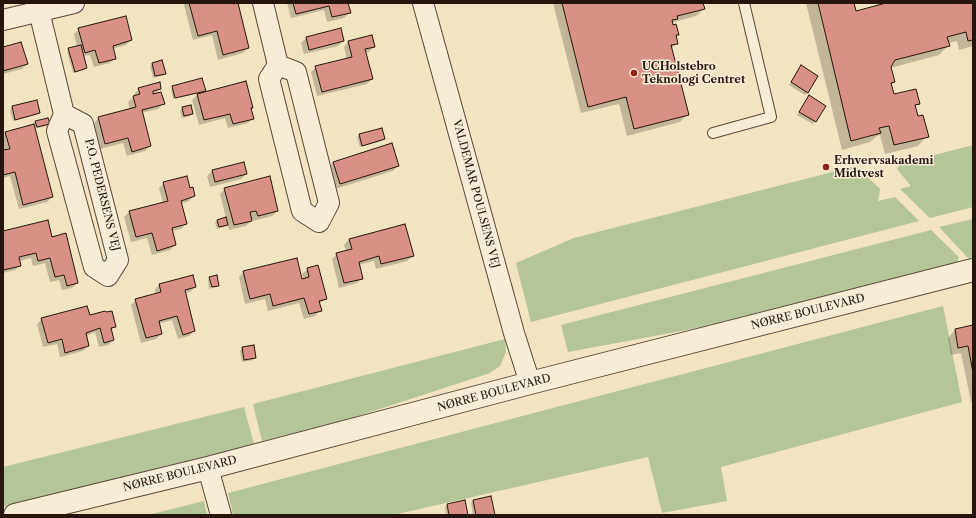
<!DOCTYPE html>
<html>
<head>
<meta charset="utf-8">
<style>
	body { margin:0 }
	#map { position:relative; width:976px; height:518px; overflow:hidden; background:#f2e3c1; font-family:"Libre Caslon Text",serif }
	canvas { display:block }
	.frame { position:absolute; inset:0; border:4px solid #26150d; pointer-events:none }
</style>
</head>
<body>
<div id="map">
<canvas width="976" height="518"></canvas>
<div class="frame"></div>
</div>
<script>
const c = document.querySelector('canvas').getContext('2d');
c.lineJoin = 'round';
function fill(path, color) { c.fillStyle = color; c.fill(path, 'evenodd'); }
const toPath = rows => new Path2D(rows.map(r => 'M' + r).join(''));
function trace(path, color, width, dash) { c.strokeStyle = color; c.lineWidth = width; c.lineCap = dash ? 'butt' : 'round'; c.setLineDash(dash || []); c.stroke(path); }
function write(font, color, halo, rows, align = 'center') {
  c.font = font + ' "Libre Caslon Text",serif'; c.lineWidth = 3; c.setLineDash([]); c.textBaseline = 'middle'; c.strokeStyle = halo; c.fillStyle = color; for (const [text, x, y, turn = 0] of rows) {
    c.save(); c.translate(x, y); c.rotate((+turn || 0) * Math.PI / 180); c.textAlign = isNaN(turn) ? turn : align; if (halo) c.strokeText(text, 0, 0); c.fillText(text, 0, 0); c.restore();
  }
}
const green = toPath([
	[973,145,973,207,930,218,900,189,911,186,897,169,900,164],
	[856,166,880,189,878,201,895,197,919,221,531,322,516,263,574,238],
	[973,219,973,257,968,258,939,227],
	[931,230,959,257,957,263,735,321,568,352,561,325],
	[943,306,962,402,721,467,727,501,662,513,648,457,393,515,233,515,228,493],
	[505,339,506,352,500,366,490,373,343,421,262,441,253,404],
	[244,407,254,444,3,507,3,467],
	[204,501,207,515,148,515]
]);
const shadow = toPath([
	[185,3,231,3,248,48,243,53,218,60,212,35,193,40,184,5],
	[287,3,347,3,350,12,344,18,327,22,324,10,291,18],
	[553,3,702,3,704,9,696,16,674,22,672,24,678,34,676,37,677,43,671,49,688,114,680,122,627,136,619,104,581,113],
	[806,3,853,3,855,12,890,3,973,3,973,46,959,50,957,41,948,43,948,46,939,55,890,68,894,82,891,85,893,96,919,103,915,107,918,118,927,136,918,146,885,154,880,135,877,136,870,142,842,150],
	[79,29,131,40,126,45,112,49,115,58,110,63,94,67,90,55,83,56,86,68,84,70,73,73,67,51,69,49,77,47,74,34],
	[341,30,343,41,338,46,304,54,301,43,306,38],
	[349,41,374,47,369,52,365,53,372,79,367,84,317,96,311,72,316,67,347,60,344,47],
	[3,48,27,64,22,69,3,74],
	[152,64,165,73,162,76,153,78,150,66],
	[799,69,808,92,805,95,789,85],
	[173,87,205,90,201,94,252,108,251,109,253,118,248,123,228,128,225,118,199,125,192,100,199,93,173,99,171,89],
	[139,89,160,89,154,95,163,104,158,109,141,113,150,146,145,151,127,156,123,143,100,149,94,123,99,118,130,110,128,102,134,97,134,94],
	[807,99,825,106,813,124,797,115],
	[36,101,39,113,36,115,13,121,10,110,12,107],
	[190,106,192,113,190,116,182,118,180,111,182,108],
	[36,122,48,123,46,126,34,129,52,197,47,202,19,209,10,176,3,178,3,151,4,151,3,136,6,133,33,124],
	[382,129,384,139,382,141,360,147,357,137,359,135],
	[333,163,398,166,393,171,335,189,328,168],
	[212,171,246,174,241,179,210,187,207,176],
	[164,183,194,196,189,201,181,204,186,224,181,229,171,231,175,245,170,250,152,255,147,238,131,242,124,217,129,212,163,203,159,188],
	[225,189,277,211,272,216,253,221,253,219,246,226,229,230,227,224,224,227,217,229,215,223,217,220,226,218,220,194],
	[3,232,51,238,77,283,72,288,62,290,59,280,50,282,45,263,33,266,31,258,19,261,20,265,15,270,3,273],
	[349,239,413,256,407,261,376,269,374,261,358,265,362,278,357,283,339,288,332,259,337,254,346,252,344,245],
	[308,269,326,299,319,304,320,311,315,316,304,319,299,303,268,311,265,299,245,304,239,277,244,272,301,280,304,280,302,274],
	[210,278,218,285,215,287,209,289,208,280],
	[160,284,195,287,190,292,185,293,194,331,189,336,178,339,172,320,158,324,161,334,156,339,141,343,131,305,136,300,156,295,155,289],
	[42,319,115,326,110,331,113,340,108,345,99,347,95,332,86,336,88,346,83,351,60,357,57,344,43,347,37,324],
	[973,326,973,402,971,402,961,353,951,355,948,338,955,330],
	[253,346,255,357,253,360,242,362,240,351,242,348],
	[473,500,494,515,473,515,471,503],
	[447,505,467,515,446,515,445,507]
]);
const building = toPath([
	[189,3,232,3,233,4,238,3,249,48,223,55,217,31,198,36,189,3],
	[293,3,348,3,351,13,332,17,329,6,296,14,293,3],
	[562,3,703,3,705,9,677,16,678,19,672,20,673,25,676,24,679,35,676,35,678,44,671,45,689,115,634,129,626,97,588,107,562,3],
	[818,3,854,3,856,11,886,3,973,3,973,40,968,41,966,32,947,37,950,46,895,60,891,67,895,82,891,83,894,94,916,89,920,104,915,105,918,116,923,115,929,137,894,145,889,126,879,128,881,133,851,141,818,3],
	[126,16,132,40,113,46,116,59,99,63,95,50,85,53,78,28,126,16],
	[341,28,344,41,309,50,306,37,341,28],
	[372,35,375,47,365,49,373,79,322,92,315,66,352,57,348,41,372,35],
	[21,42,28,64,3,71,3,47,21,42],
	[81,45,87,68,75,72,68,48,81,45],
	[162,60,166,74,155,76,152,63,162,60],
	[801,65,818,76,808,93,791,82,801,65],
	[202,78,206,91,175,98,172,86,202,78],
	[246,81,253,108,251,108,254,119,233,124,230,114,204,120,197,94,246,81],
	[160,82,161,89,153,91,153,94,161,92,165,104,142,110,151,146,132,152,128,138,105,144,98,117,136,107,133,96,140,94,138,88,160,82],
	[809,95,826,106,816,122,799,112,809,95],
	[37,100,40,113,15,120,12,106,37,100],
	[191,105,193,114,184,116,182,107,191,105],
	[48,118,50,124,37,127,35,121,48,118],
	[34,124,53,197,23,205,15,172,3,175,3,150,10,149,5,132,34,124],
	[382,128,385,139,362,146,359,134,382,128],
	[392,143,399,166,340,184,333,162,392,143],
	[244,162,247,174,215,182,212,170,244,162],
	[187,176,190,188,193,187,195,196,181,201,187,224,172,228,176,245,157,251,152,233,136,237,129,211,168,201,163,182,187,176],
	[270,176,278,211,258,216,256,211,250,212,252,221,234,225,224,188,270,176],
	[226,217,228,225,219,227,217,220,226,217],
	[48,220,52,237,66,233,78,283,67,286,64,275,55,277,50,258,38,261,36,253,19,257,21,266,3,270,3,231,48,220],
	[405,224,414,256,381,264,379,256,359,262,363,279,344,283,336,253,352,249,349,239,405,224],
	[297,258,302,279,309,277,307,268,318,265,327,299,319,301,322,311,309,314,304,298,273,306,270,294,250,299,243,271,297,258],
	[193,275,196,287,185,290,195,331,183,335,177,316,159,321,162,334,146,338,135,299,161,292,159,284,193,275],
	[217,275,219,286,212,287,209,277,217,275],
	[87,306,90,315,105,311,106,312,112,311,116,327,111,328,114,340,104,343,100,328,86,333,89,346,65,353,62,339,48,343,41,318,87,306],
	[973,325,973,373,968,346,958,348,955,329,973,325],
	[254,345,256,358,244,360,242,347,254,345],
	[491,496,495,515,476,515,473,500,491,496],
	[465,500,468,515,449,515,447,504,465,500]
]);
const service = toPath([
	[713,133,771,117,744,3]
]);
const minor = toPath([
	[263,3,278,65,269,79,302,211,319,222,329,203,296,72,278,65],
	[423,3,514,333,530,383],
	[39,11,64,114,57,131,94,267,108,276,118,260,83,124,64,114],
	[3,20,74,3],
	[208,468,221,515]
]);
const tertiary = toPath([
	[15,515,208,468,530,383,973,270]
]);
const markers = [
	[634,73,4,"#8f2418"],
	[826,167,4,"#8f2418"]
];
const poiNames = [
	["UCHolstebro",642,67],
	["Teknologi Centret",642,80],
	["Erhvervsakademi",834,161],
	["Midtvest",834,174]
];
const streetNames = [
	["VALDEMAR POULSENS VEJ",476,194,75],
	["P.O. PEDERSENS VEJ",102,195,76],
	["NØRRE BOULEVARD",808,312,-14],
	["NØRRE BOULEVARD",494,393,-15],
	["NØRRE BOULEVARD",180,474,-14]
];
fill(green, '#b4c598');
fill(shadow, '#0003');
fill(building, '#d99187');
trace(building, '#26150d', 1);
trace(service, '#59483a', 12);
trace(minor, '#59483a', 22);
trace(tertiary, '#59483a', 24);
trace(service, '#f7edd7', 10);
trace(minor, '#f7edd7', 20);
trace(tertiary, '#f7edd7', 22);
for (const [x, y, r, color] of markers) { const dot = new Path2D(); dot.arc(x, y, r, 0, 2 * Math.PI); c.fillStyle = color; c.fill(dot); trace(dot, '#f7edd7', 1.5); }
write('bold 11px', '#26150d', '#f7edd7', poiNames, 'left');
write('11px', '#26150d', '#f7edd7', streetNames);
</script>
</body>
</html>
